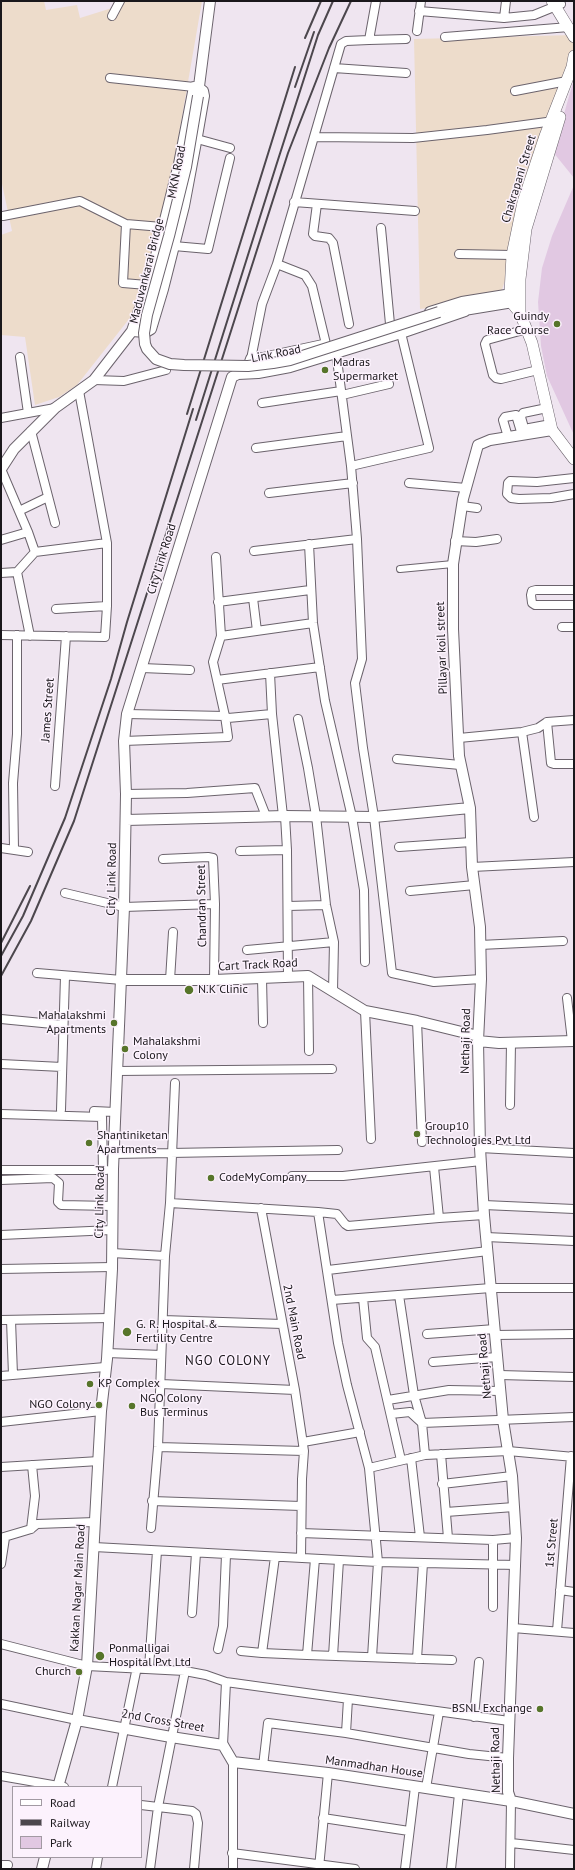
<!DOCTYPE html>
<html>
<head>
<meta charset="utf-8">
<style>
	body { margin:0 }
	#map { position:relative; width:575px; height:1870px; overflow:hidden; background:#efe5f0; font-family:"PT Sans",sans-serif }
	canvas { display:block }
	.frame { position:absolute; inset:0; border:2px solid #1a171b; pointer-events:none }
	.legend { position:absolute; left:12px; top:1786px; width:130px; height:72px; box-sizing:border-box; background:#fcf2fd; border:1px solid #a29aa3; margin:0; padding:5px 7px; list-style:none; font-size:12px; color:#1a171b }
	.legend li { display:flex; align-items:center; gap:8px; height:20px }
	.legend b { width:20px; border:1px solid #a29aa3 }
</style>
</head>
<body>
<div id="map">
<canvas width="575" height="1870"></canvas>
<div class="frame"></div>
<ul class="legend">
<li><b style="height:5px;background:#fff"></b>Road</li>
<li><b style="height:5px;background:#4c474d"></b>Railway</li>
<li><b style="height:11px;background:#e1c8e2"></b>Park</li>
</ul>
</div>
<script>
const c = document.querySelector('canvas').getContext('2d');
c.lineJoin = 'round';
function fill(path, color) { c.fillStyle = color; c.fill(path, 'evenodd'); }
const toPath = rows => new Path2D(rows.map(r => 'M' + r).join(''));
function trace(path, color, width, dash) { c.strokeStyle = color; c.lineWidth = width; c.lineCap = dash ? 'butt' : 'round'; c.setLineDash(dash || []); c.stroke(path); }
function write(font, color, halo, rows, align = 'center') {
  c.font = font + ' "PT Sans",sans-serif'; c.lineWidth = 3; c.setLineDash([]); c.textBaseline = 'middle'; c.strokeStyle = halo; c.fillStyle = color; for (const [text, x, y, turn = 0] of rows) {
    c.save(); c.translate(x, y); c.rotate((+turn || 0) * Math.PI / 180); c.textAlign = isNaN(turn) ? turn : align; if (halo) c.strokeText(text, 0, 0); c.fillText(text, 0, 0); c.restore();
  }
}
const industrial = toPath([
	[1,1,44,1,46,10,77,5,80,18,112,8,114,1,202,1,170,186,150,273,133,314,77,385,59,397,35,405,25,337,1,335,1,235,12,231,1,179],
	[574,35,574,56,501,293,480,302,420,309,414,39]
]);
const green = toPath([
	[574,79,574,178,553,152],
	[574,185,574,435,547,376,541,346,538,302,542,268,552,236]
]);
const pedestrian = toPath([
	[400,569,453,564]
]);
const minor = toPath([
	[419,11,504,18,534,15,561,4],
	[112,16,120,1],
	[504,18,506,1],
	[417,31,421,1],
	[445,37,569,27],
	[369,40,376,1],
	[334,68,406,73],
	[110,78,194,87],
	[515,91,567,81],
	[314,137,413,138,487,130,554,121],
	[197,139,230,148],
	[294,202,415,211],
	[317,204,313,234,315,236,329,238,333,243,349,324],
	[3,216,80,201,126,224,162,227],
	[126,224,123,283,147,285],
	[381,228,390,324],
	[174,246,208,249,230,158],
	[459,254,512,255],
	[527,329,487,340,485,344,493,375,496,378,501,379,538,370],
	[326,344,312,286,305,275,277,264,341,44,346,41,369,40,406,39],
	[336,352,351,466,357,539,362,659,355,683,363,748,374,817,392,973,434,982,481,979],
	[20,357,28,413],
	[251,359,262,304,277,264],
	[94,380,124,381,166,370],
	[342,395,389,384],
	[262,403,341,391],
	[1,418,55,408],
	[523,424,521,417,523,413,547,408],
	[524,429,551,424],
	[31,431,55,523],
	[508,437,503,420,505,417,516,415,522,435],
	[256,448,347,436],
	[351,466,429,448,401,333],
	[574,478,537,482,510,481,508,483,507,494,511,498,519,499,551,498,574,494],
	[409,483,466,488],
	[269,493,353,483],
	[462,506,477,508],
	[19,511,48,497],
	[1,540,28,532],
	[455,541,476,542,497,539],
	[309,544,313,623,325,701,352,817,364,890,365,962],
	[254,551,357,539],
	[35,552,107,543],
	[17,572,30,636],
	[1,573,17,572,35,552,28,532,1,469],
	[574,590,536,590,532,591,531,595,532,603,535,605,574,605],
	[253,598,257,631],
	[218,602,310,590],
	[56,609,107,606],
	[562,627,574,627],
	[1,635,105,637,107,606,107,543,79,391],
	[221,636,313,623],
	[142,668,190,670],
	[270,673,272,714],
	[217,680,320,667],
	[127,714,225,716,228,718,272,714,283,816],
	[298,719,308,768,316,816,326,905,334,942,333,991],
	[547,722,551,763,554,764,574,764],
	[522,732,534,817],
	[459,738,522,732,538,728,547,722,574,720],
	[124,741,228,737,225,716,213,662,221,636,216,557],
	[397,759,460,765],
	[55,786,66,636],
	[126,794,187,793,255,788,266,816],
	[285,816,287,850,288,977],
	[399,847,471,842],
	[1,848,28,852],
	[14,849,13,783,17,734,17,635],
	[240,851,287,850],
	[163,859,208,857,213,858,215,904,214,980],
	[472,867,574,862],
	[410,891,475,885],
	[65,893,124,907,215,904],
	[288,906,326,905],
	[480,945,563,941],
	[247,950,334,942],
	[37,973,122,980],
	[308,976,309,1051],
	[262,978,263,1023],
	[170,980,173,932],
	[567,998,572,1041],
	[365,1011,371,1139],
	[1,1019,63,1025],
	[417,1021,422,1142],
	[1,1064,62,1067],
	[117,1071,332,1069],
	[510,1105,511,1043],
	[61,1110,65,976],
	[94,1111,115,1112],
	[1,1114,102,1117,103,1170],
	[480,1148,574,1153],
	[114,1154,338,1150],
	[1,1170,106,1170],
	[292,1176,343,1176,481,1161],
	[1,1180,53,1178,59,1183,58,1202,61,1205,112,1206],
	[170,1203,318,1212,337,1214,345,1224,348,1226,439,1218,434,1167],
	[484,1205,574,1209],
	[261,1208,295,1390,304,1451,302,1479,301,1558],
	[318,1212,338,1343,347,1385,369,1468,378,1562,372,1657],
	[439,1218,484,1215],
	[1,1235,112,1230],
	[486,1237,574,1241],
	[112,1253,165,1256],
	[1,1269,112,1267],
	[328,1270,488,1251],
	[399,1295,414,1395,422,1423,425,1455,508,1451,574,1457],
	[363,1298,367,1338,375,1347,401,1460],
	[332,1300,491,1288,574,1288],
	[1,1320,109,1318],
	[11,1320,13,1375],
	[163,1320,282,1324],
	[427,1334,495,1329],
	[495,1335,574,1334],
	[107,1353,161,1355],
	[433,1362,497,1357],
	[500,1375,574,1377],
	[1,1376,105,1367],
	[161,1384,295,1390],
	[388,1400,449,1390,500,1391],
	[391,1414,410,1412,422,1423,574,1417],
	[1,1422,101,1411],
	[303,1442,360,1432],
	[158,1447,304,1451],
	[441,1454,448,1538],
	[411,1458,420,1537],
	[1,1467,99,1461],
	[369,1468,425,1455],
	[442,1484,512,1476],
	[152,1501,301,1506],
	[446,1512,514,1507],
	[151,1528,158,1447,165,1256,170,1203,175,1083],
	[31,1529,35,1496,32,1465],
	[301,1533,493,1540,516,1538],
	[1,1538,31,1529,37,1524,95,1522],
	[94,1547,378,1562,516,1565],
	[275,1557,262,1653,307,1655,315,1559],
	[1,1564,5,1538],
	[560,1590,574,1592],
	[493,1607,493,1540],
	[192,1613,196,1553],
	[513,1628,574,1633],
	[557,1631,571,1456],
	[1,1644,87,1666,185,1671,206,1675,226,1682,509,1721],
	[218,1649,223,1626,226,1555],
	[241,1651,262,1653],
	[307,1655,452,1660],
	[333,1656,339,1560],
	[417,1659,423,1563],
	[149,1668,157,1551],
	[1,1704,77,1720],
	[474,1717,479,1662],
	[346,1733,348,1699],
	[223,1745,226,1682],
	[263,1766,268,1723,346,1733,469,1754,508,1758],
	[1,1776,64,1787],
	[112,1787,137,1667],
	[426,1788,439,1712],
	[141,1805,192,1811,196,1814,198,1823,194,1869],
	[323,1818,409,1831],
	[511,1843,574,1850],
	[232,1853,355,1869],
	[1,1865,8,1865],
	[319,1868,328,1773],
	[96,1869,98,1857],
	[150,1869,158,1807,185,1671],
	[233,1869,233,1762],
	[405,1869,415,1787],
	[451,1869,459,1794],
	[510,1869,511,1801]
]);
const tertiary = toPath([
	[198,94,210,1],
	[455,305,462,302,518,293],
	[458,311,519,301],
	[430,312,462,302],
	[246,373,251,359,263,358,323,345],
	[1,469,14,449,55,408,94,380,132,331,151,276,179,164,194,87,199,88,203,91,204,96,196,142,184,206,163,289,151,329,146,332,132,331],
	[126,820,285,816,374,817,470,808],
	[122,980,214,980,308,976,365,1011,417,1021,478,1036],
	[478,1041,499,1043,574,1041],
	[77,1720,171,1737,223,1745,233,1762,328,1773,426,1788,511,1801,574,1814],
	[58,1787,77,1720,87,1666,101,1411,107,1359,112,1269,113,1169,124,907,126,794,124,741,127,714,232,377,238,374,258,373,290,367,401,333,465,311],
	[511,1801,508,1792,508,1758,516,1538,512,1476,503,1420,484,1215,480,1148,478,1041,481,979,480,927,472,867,470,808,459,756,453,629,453,564,463,499,478,445,490,440,552,430],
	[42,1869,45,1857]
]);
const secondary = toPath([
	[552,1,574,37],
	[574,56,572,67,545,136,523,202,512,255,510,293,511,302,520,313,532,343,552,430,574,459],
	[520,313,520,279,526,229,560,117]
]);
const rail = toPath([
	[305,38,321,1],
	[295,87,314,32],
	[187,414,295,67],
	[196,420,276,166,318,35,333,1],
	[1,943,30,886],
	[1,956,23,916,65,818,111,679,127,622,193,409],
	[1,976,31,921,74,821,288,153,329,48,351,1]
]);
const tertiaryBridge = toPath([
	[198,96,186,167,169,236,147,315,144,333,145,344,147,349,156,359,170,364,184,365,248,366,273,363,290,360,439,312]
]);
const markers = [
	[557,324,4,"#57752a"],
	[325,370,4,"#57752a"],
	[189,990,5,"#57752a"],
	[114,1023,4,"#57752a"],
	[125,1049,4,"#57752a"],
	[417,1134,4,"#57752a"],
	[89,1143,4,"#57752a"],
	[211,1178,4,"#57752a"],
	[127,1332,5,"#57752a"],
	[90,1384,4,"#57752a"],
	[99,1405,4,"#57752a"],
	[132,1406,4,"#57752a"],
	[100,1656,5,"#57752a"],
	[79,1672,4,"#57752a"],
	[540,1709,4,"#57752a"]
];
const streetNames = [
	["MKN Road",177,172,-79],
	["Chakrapani Street",519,179,-73],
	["Maduvankarai Bridge",147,271,-76],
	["Link Road",276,354,-11],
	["City Link Road",162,559,-73],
	["Pillayar koil street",442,648,-92],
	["James Street",48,710,-86],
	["City Link Road",112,879,-89],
	["Chandran Street",202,906,-91],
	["Cart Track Road",258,965,-3],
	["Nethaji Road",466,1041,-89],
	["City Link Road",100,1202,-89],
	["2nd Main Road",294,1322,79],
	["Nethaji Road",485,1366,-95],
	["1st Street",552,1543,-85],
	["Kakkan Nagar Main Road",78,1588,-87],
	["2nd Cross Street",163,1721,10],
	["Nethaji Road",496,1760,-91],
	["Manmadhan House",374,1767,8]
];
const poiNames = [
	["Guindy",549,317,"right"],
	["Race Course",549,331,"right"],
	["Madras",333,363],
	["Supermarket",333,377],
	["N.K Clinic",198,990],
	["Mahalakshmi",106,1016,"right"],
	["Apartments",106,1030,"right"],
	["Mahalakshmi",133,1042],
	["Colony",133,1056],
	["Group10",425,1127],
	["Technologies Pvt Ltd",425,1141],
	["Shantiniketan",97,1136],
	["Apartments",97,1150],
	["CodeMyCompany",219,1178],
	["G. R. Hospital &",136,1325],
	["Fertility Centre",136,1339],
	["KP Complex",98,1384],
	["NGO Colony",140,1399],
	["Bus Terminus",140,1413],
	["NGO Colony",91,1405,"right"],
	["Ponmalligai",109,1649],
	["Hospital Pvt Ltd",109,1663],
	["Church",71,1672,"right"],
	["BSNL Exchange",532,1709,"right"]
];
const neighbourhoodNames = [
	["NGO COLONY",228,1361]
];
fill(industrial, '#eddccb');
fill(green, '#e1c8e2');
trace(pedestrian, '#6b636c', 8);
trace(minor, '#6b636c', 10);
trace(tertiary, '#6b636c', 12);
trace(secondary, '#6b636c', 12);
trace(pedestrian, '#fff', 6);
trace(minor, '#fff', 8);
trace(tertiary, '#fff', 10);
trace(secondary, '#fff', 11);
trace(rail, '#4c474d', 2);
trace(tertiaryBridge, '#6b636c', 12, []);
trace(tertiaryBridge, '#fff', 10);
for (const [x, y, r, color] of markers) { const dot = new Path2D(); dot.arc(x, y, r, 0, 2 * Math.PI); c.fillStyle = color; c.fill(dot); trace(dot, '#fcf2fd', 1.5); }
write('12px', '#1a171b', '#fcf2fd', streetNames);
write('12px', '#1a171b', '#fcf2fd', poiNames, 'left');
c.letterSpacing = '1px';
write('13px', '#1a171b', '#fcf2fd', neighbourhoodNames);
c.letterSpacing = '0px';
</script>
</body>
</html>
